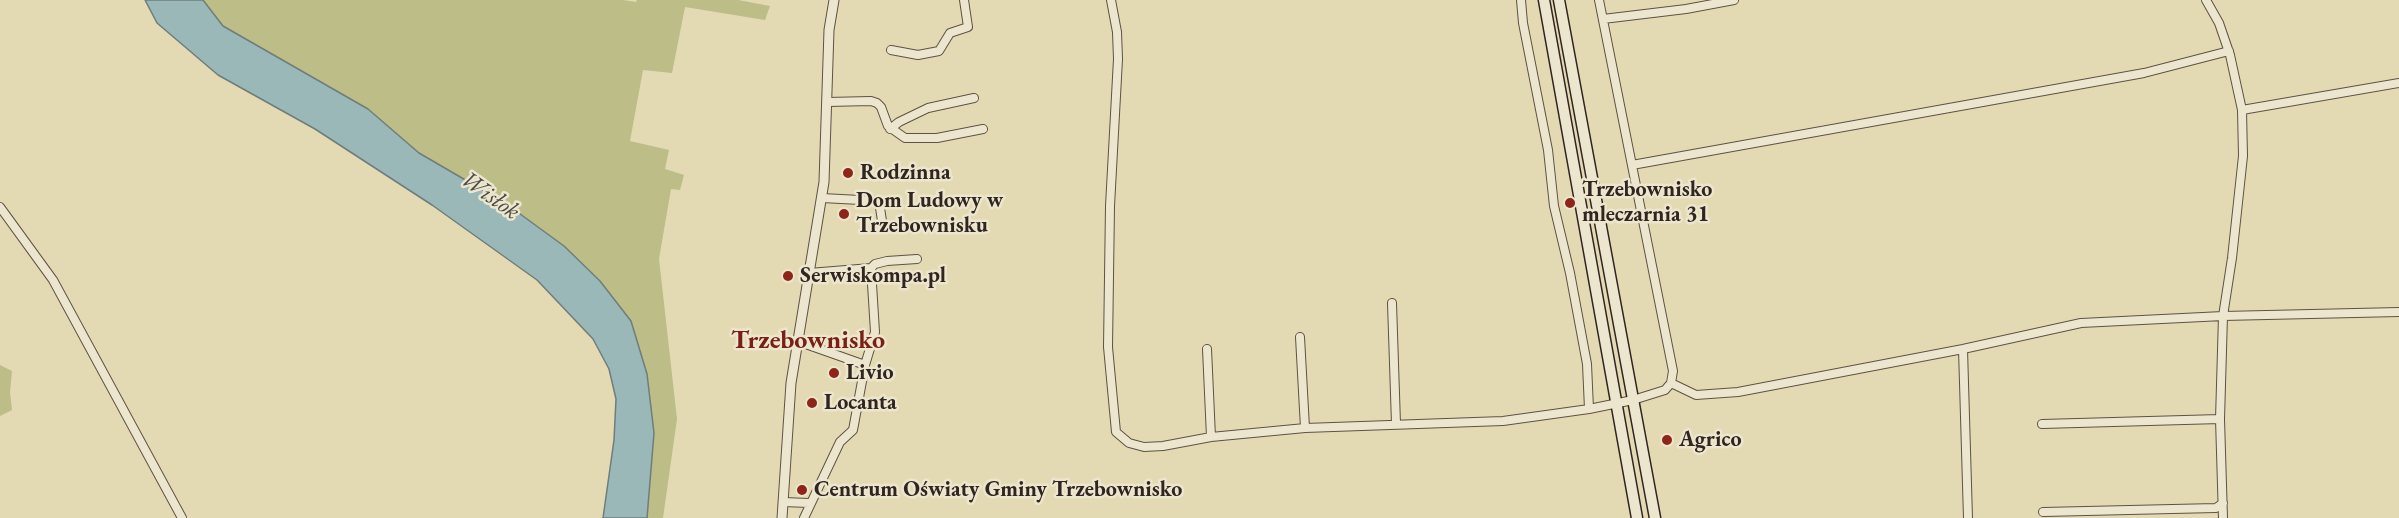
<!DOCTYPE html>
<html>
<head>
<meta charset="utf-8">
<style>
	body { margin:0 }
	canvas { display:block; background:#e3d9b3 }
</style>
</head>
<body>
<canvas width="2399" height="518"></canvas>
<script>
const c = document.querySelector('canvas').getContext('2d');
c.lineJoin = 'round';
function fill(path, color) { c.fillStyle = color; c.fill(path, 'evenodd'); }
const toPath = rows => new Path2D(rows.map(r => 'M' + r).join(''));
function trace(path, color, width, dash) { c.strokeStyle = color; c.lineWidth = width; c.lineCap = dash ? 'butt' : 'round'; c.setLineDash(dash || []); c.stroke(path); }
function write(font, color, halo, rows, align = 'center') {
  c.font = font + ' "EB Garamond",serif'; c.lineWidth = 5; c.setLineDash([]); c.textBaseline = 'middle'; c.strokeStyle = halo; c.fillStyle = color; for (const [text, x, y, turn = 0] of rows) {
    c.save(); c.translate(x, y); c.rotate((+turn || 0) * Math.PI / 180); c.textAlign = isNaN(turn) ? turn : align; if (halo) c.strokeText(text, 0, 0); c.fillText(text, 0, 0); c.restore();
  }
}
const green = toPath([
	[203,0,623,0,636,2,637,0,738,0,770,6,765,20,685,7,672,73,643,70,630,141,669,150,665,169,684,175,680,190,671,189,659,259,677,419,663,518,647,518,654,433,600,281,564,246,505,203,419,153,368,109,223,26],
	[0,365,12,371,10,392,12,410,0,416]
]);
const water = toPath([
	[145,0,203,0,223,26,368,109,419,153,505,203,564,246,600,281,631,321,647,374,654,433,647,518,603,518,614,440,616,399,609,369,593,339,537,280,432,205,315,129,218,75,157,23,145,0]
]);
const minor = toPath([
	[1111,0,1117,32,1118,59,1110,206,1108,347,1116,432,1129,443,1144,447,1163,446,1211,437,1305,428,1503,421,1589,409,1633,400,1665,390,1671,383,1673,371,1599,0],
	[1521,0,1523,23,1548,150,1554,206,1570,273,1587,364,1589,409],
	[2206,0,2219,23,2230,55,2242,110,2243,156,2232,258,2223,316,2220,419,2223,518],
	[1603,19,1686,9,1734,0],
	[891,50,918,55,939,51,950,33,968,27,964,0],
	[827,102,871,101,877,103,881,107,888,126,905,138,937,138,983,129],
	[2242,110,2399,83],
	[890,129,899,122,928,108,974,98],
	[1632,165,2144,73,2229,51],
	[822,198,879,201,882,221],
	[0,207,53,280,182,518],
	[871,268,875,264,887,261,917,259],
	[1392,303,1396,424],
	[1300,337,1305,428],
	[797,341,865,365],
	[1207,349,1211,437],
	[1963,349,1968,518],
	[1671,383,1696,395,1738,392,1963,349,2081,323,2223,316,2399,312],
	[2042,424,2220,419],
	[783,502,809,503],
	[2043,512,2216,508,2223,503],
	[804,518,840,442,853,430,865,365,875,332,871,268,809,273]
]);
const tertiary = toPath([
	[782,518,791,383,824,182,829,30,834,0]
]);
const secondary = toPath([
	[1544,0,1637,518],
	[1559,0,1655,518]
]);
const markers = [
	[848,173,6,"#8f2418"],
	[1570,203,6,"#8f2418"],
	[844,214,6,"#8f2418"],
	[788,276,6,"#8f2418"],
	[834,373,6,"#8f2418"],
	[812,403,6,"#8f2418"],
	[1667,440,6,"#8f2418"],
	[802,490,6,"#8f2418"]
];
const poiNames = [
	["Rodzinna",860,173],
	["Trzebownisko",1582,190],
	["mleczarnia 31",1582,215],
	["Dom Ludowy w",856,201],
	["Trzebownisku",856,226],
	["Serwiskompa.pl",800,276],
	["Livio",846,373],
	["Locanta",824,403],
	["Agrico",1679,440],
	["Centrum Oświaty Gminy Trzebownisko",814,490]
];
const waterNames = [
	["Wisłok",490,196,35]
];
const quarterNames = [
	["Trzebownisko",808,341]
];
fill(green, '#bcbd87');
fill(water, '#99b8b7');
trace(water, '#6f7d7b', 1.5);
trace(minor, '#5e5245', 10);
trace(tertiary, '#5e5245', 11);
trace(secondary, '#312520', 13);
trace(minor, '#ede6ce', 8);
trace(tertiary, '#ede6ce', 9);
trace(secondary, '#ede6ce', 10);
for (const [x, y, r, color] of markers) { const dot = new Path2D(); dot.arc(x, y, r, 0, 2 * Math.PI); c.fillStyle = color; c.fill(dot); trace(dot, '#ede6ce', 2); }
write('bold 22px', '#312520', '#ede6ce', poiNames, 'left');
write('italic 24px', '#4b4a46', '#ede6ce', waterNames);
write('bold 26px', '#7a1f14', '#ede6ce', quarterNames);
</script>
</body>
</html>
